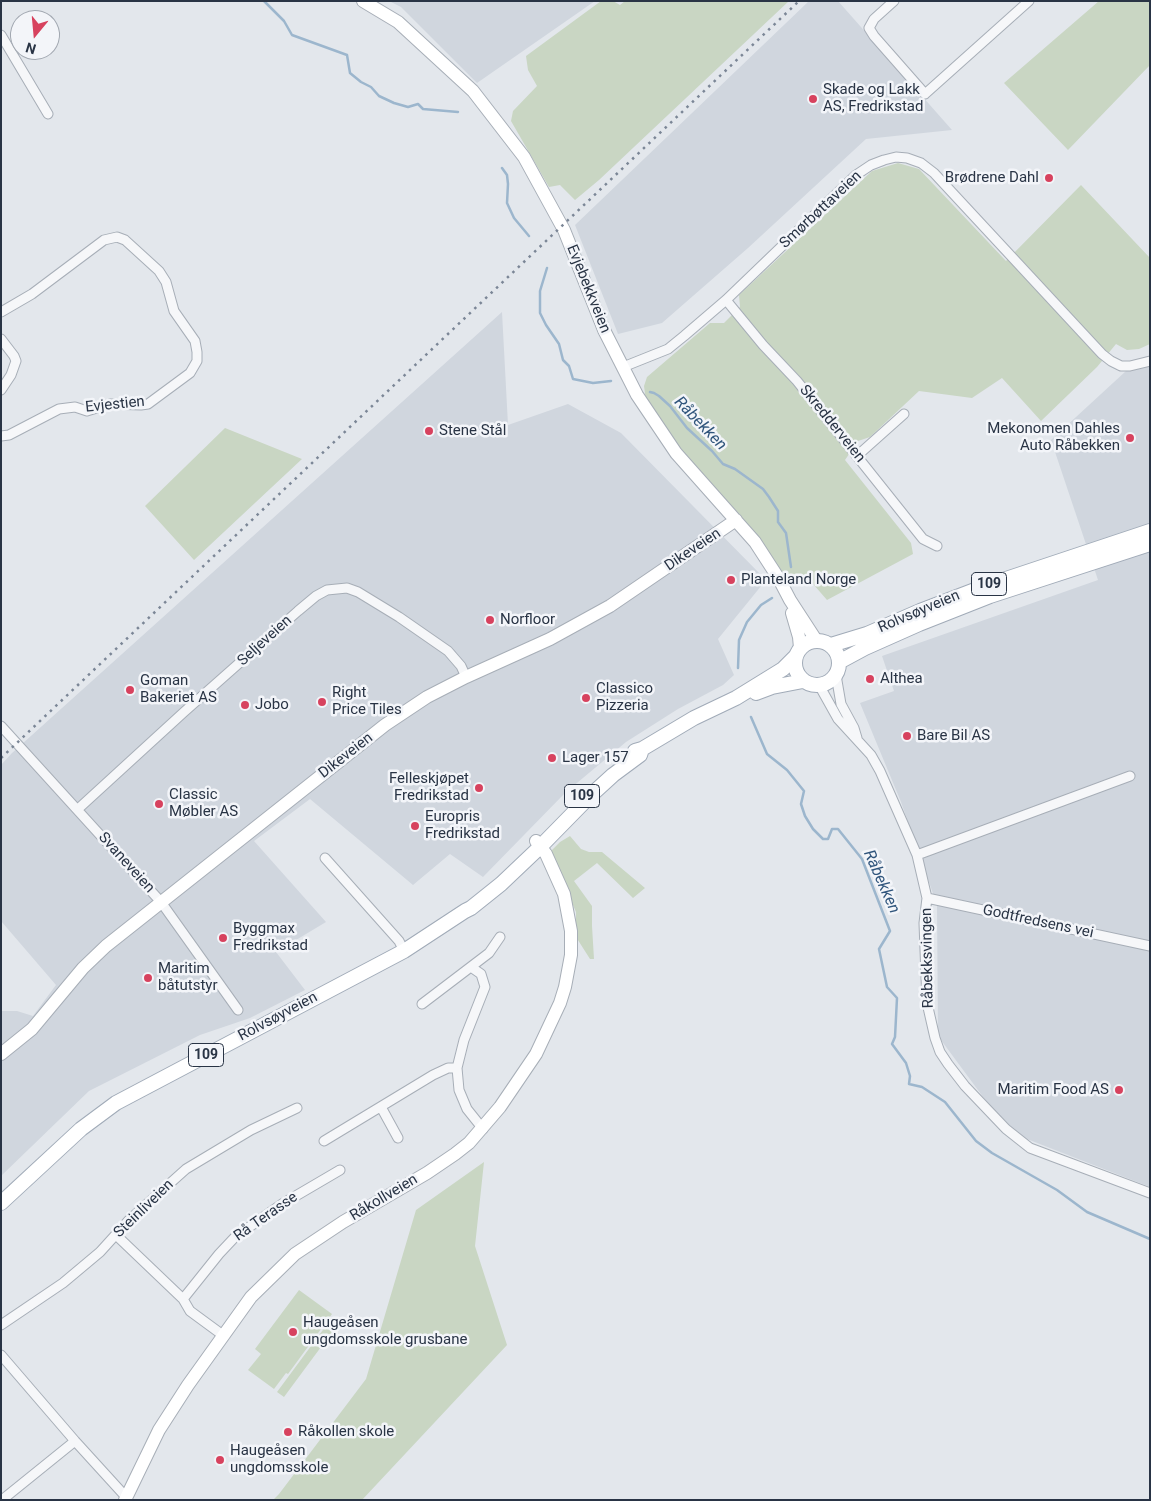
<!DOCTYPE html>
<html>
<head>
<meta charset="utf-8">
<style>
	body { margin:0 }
	#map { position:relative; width:1151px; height:1501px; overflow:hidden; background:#e3e7ec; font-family:Roboto,sans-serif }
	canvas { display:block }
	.frame { position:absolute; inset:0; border:2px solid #293445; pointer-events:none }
	.north { position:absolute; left:10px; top:10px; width:50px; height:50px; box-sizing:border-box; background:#f3f5f9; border:1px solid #a2a8b1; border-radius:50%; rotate:197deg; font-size:14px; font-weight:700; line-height:20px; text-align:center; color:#293445 }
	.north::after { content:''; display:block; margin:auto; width:18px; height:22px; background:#d7425e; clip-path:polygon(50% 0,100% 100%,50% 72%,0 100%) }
</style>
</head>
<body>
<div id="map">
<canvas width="1151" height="1501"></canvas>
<div class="frame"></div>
<div class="north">N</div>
</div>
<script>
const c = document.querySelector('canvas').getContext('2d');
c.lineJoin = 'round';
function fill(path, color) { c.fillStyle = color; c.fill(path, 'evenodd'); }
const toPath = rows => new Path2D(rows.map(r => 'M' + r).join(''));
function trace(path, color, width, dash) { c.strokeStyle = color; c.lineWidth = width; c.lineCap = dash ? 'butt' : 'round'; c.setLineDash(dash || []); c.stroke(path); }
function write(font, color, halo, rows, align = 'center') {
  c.font = font + ' Roboto,sans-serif'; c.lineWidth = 5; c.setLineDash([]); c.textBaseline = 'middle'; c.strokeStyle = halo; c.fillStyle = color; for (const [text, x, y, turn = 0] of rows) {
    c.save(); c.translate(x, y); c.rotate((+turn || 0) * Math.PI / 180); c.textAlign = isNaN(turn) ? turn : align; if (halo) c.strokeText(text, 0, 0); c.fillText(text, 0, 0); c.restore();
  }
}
const built = toPath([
	[389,1,595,1,477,83,401,7],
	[809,1,838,1,952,130,866,139,748,248,662,323,618,334,575,225],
	[502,312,508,425,568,404,621,433,766,580,718,639,734,675,723,685,678,709,626,742,565,793,483,877,450,854,413,885,310,799,254,841,326,922,276,952,305,990,250,1018,200,1035,89,1091,1,1176,1,1011,17,1011,33,1016,56,985,1,921,1,765,12,753],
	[1150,355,1150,1187,1009,1132,938,1036,937,905,901,802,860,703,894,691,882,656,1098,580,1051,440,1126,371]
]);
const green = toPath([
	[601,1,613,1,620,5,625,1,789,1,599,180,575,200,560,185,549,187,511,121,513,111,537,86,528,70,526,56],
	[1099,1,1150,1,1150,65,1068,150,1004,83],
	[898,163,919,169,1006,261,1081,185,1150,258,1150,344,1139,349,1127,350,1116,344,1097,367,1041,421,1002,378,972,398,919,391,870,437,858,441,845,460,911,543,913,554,827,600,807,577,792,585,789,588,720,493,676,448,646,401,644,386,647,377,710,323,724,323,740,307,739,295,872,171],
	[225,428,302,459,194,560,145,506],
	[570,836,581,849,589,852,602,852,645,888,633,898,597,863,574,881,592,906,592,926,594,959,590,959,576,937,576,912,550,852,560,842],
	[484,1162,475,1246,507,1345,362,1500,273,1500,279,1494,366,1379,416,1210],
	[299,1290,332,1314,288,1374,286,1373,274,1389,248,1370,261,1354,255,1349],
	[331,1319,338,1324,284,1397,277,1392]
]);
const stream = toPath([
	[264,1,284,21,292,35,347,55,350,73,361,82,371,87,379,96,394,103,408,107,418,104,423,109,458,112],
	[502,168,507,175,508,184,507,203,514,218,529,236],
	[547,268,540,291,540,313,546,325,559,344,563,360,569,366,573,379,593,383,611,381],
	[650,392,654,393,659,396,670,406,687,428,712,451,723,464,735,469,763,489,769,497,778,511,778,522,786,533,791,567],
	[738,668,739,640,747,622,761,605,772,598],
	[751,717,767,754,787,770,804,791,801,804,805,816,813,829,823,839,828,839,832,829,838,829,862,859,890,931,879,949,887,987,897,998,895,1037,892,1044,906,1063,910,1076,909,1084,922,1087,945,1102,976,1141,992,1153,1057,1190,1087,1212,1150,1239]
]);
const street = toPath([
	[894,1,874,19,869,28,874,36,925,94,1029,1],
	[1,35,48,114],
	[726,300,763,345,797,381,923,539,937,546],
	[1,312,32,294,104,240,117,237,125,240,159,271,166,282,174,311,195,341,197,352,197,361,190,373,148,404,141,405,110,404,87,411,75,407,59,409,9,435,1,436],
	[1,339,14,356,16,361,11,375,1,390],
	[623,367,668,349,684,336,726,300,856,175,871,165,884,160,896,157,907,158,921,163,934,173,1102,354,1111,361,1121,366,1130,366,1150,361],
	[858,455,904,414],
	[836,675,841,704,854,728,857,738],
	[819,685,838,719,871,755,880,771,917,855,927,898,924,923,927,1003,935,1038,940,1052,948,1064,965,1086,1006,1129,1030,1148,1150,1193],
	[1,726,161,902,238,1010],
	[78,809,184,712,298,611,316,596,327,590,347,588,358,592,399,617,448,651,461,666,466,677],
	[917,855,1130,776],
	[325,858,399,941,404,951],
	[927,898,1150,946],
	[471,967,481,974,485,987,464,1040,457,1068,459,1090,467,1109,483,1129],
	[422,1004,489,953,500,937],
	[381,1107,398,1138],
	[324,1141,433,1075,448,1068,457,1068],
	[116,1235,183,1299,190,1311,224,1336],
	[183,1299,219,1254,235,1237,282,1204,340,1170],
	[1,1325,63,1283,100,1252,129,1220,186,1169,251,1130,297,1108],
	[1,1355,75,1441,126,1497],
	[2,1500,75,1441]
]);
const secondary = toPath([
	[363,1,398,22,473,91,524,157,564,230,604,330,637,395,676,453,755,542,779,579,790,600,816,640],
	[792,613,799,637,800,648],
	[1,1054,32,1029,83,968,106,946,385,725,427,697,466,677,550,639,610,606,736,520],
	[125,1500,159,1430,188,1385,251,1297,295,1254,343,1222,427,1173,455,1154,469,1143,500,1107,536,1054,560,1003,565,987,571,955,571,931,564,894,546,854,536,841]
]);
const primary = toPath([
	'795 663a22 22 0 1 1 44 0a22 22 0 1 1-44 0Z',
	[831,645,867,634,920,611,988,585,1150,531],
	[839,662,865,648,919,624,990,596,1150,544],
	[756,693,772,687,803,681],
	[635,751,642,749,694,718,736,698,783,669,795,657],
	[1,1203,81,1129,116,1103,404,951,465,911,471,908,501,884,540,847,590,796,613,775,640,755,642,749]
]);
const rail = toPath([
	[1,758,799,1]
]);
const markers = [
	[813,99,5,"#d7425e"],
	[1049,178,5,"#d7425e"],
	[429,431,5,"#d7425e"],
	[1130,438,5,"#d7425e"],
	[731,580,5,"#d7425e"],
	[490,620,5,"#d7425e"],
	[870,679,5,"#d7425e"],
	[130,690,5,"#d7425e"],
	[586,698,5,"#d7425e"],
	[322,702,5,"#d7425e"],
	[245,705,5,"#d7425e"],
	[907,736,5,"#d7425e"],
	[552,758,5,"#d7425e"],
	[479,788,5,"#d7425e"],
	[159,804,5,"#d7425e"],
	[415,826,5,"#d7425e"],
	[223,938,5,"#d7425e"],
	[148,978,5,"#d7425e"],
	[1119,1090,5,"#d7425e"],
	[293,1332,5,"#d7425e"],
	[288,1432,5,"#d7425e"],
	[220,1460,5,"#d7425e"]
];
const shields = [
	[989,584,35],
	[582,796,35],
	[206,1055,35]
];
const shieldNames = [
	["109",989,584],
	["109",582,796],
	["109",206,1055]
];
const poiNames = [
	["Skade og Lakk",823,90],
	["AS, Fredrikstad",823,107],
	["Brødrene Dahl",1039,178,"right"],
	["Mekonomen Dahles",1120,429,"right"],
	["Auto Råbekken",1120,446,"right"],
	["Stene Stål",439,431],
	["Planteland Norge",741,580],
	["Norfloor",500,620],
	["Althea",880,679],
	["Goman",140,681],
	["Bakeriet AS",140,698],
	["Classico",596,689],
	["Pizzeria",596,706],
	["Right",332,693],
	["Price Tiles",332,710],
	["Jobo",255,705],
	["Bare Bil AS",917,736],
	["Lager 157",562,758],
	["Felleskjøpet",469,779,"right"],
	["Fredrikstad",469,796,"right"],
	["Classic",169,795],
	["Møbler AS",169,812],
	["Europris",425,817],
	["Fredrikstad",425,834],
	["Byggmax",233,929],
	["Fredrikstad",233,946],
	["Maritim",158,969],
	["båtutstyr",158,986],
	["Maritim Food AS",1109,1090,"right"],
	["Haugeåsen",303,1323],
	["ungdomsskole grusbane",303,1340],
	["Råkollen skole",298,1432],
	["Haugeåsen",230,1451],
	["ungdomsskole",230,1468]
];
const streetNames = [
	["Smørbøttaveien",821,210,-43],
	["Evjebekkveien",588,289,68],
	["Evjestien",115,405,-6],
	["Skredderveien",832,424,51],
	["Dikeveien",693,550,-34],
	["Rolvsøyveien",919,612,-23],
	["Seljeveien",265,641,-42],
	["Dikeveien",346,756,-38],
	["Svaneveien",126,863,48],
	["Godtfredsens vei",1038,922,12],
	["Råbekksvingen",928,958,-91],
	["Rolvsøyveien",278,1017,-28],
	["Råkollveien",384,1198,-31],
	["Steinliveien",144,1209,-44],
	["Rå Terasse",266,1217,-35]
];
const waterNames = [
	["Råbekken",700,424,46],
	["Råbekken",881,882,66]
];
fill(built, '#d0d6de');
fill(green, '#c9d6c3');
trace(stream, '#9cb6cd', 2.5);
trace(street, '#a7aeb7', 11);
trace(secondary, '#a7aeb7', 14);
trace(primary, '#a1abb8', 16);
trace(street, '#f6f7f9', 9);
trace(secondary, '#fff', 12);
trace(primary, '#fff', 14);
trace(rail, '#7b8696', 2.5, [2.5, 5]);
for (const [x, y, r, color] of markers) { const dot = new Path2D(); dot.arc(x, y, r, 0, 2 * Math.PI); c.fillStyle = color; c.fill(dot); trace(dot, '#f3f5f9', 2); }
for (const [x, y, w] of shields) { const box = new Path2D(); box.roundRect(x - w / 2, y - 11.5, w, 23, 4); c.fillStyle = '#f3f5f9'; c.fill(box); trace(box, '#293445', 1); }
write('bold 14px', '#293445', null, shieldNames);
write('15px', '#293445', '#f3f5f9', poiNames, 'left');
write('15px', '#293445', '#f3f5f9', streetNames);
write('italic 16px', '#30557c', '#f3f5f9', waterNames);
</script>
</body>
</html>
